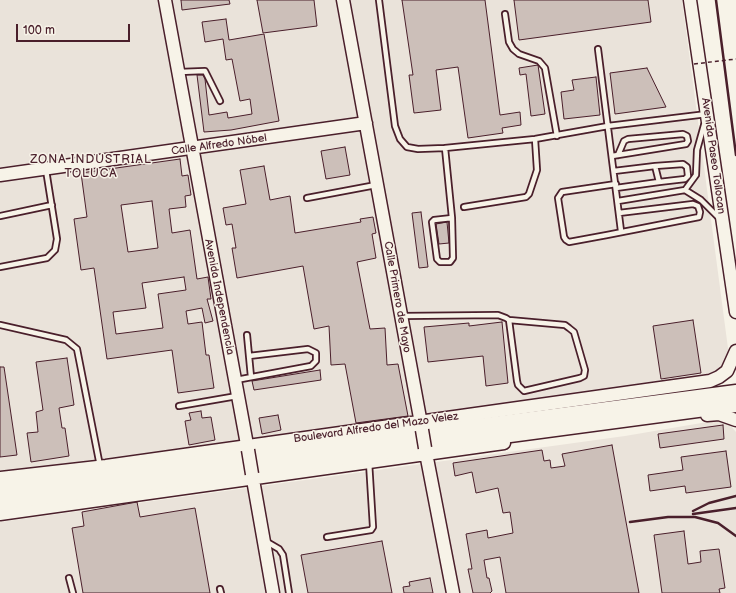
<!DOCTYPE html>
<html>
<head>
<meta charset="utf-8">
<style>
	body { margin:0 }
	#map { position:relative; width:736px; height:593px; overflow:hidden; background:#f7f3e8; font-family:"Balsamiq Sans",sans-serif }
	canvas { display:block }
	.scale { position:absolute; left:16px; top:24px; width:114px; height:18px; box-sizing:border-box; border:2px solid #4a1f2b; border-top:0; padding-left:5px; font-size:12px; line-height:14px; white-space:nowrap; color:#4a1f2b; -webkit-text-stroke:3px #f7f3e8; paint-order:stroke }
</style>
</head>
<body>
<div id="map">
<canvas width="736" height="593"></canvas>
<div class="scale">100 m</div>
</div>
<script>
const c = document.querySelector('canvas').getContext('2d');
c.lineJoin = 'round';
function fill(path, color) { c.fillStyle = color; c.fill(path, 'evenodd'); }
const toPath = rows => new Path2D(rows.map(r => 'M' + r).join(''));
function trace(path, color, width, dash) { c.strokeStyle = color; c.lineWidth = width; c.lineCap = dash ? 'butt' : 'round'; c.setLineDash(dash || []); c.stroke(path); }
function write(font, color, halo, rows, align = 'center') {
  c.font = font + ' "Balsamiq Sans",sans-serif'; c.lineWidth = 3; c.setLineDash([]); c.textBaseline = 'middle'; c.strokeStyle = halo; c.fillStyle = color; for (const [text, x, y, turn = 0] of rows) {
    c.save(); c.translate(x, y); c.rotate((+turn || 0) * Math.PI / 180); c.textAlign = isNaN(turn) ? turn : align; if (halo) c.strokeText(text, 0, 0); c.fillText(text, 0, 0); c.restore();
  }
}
const built = toPath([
	[0,0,682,0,729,356,723,368,710,373,407,419,0,472],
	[725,419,736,432,736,593,0,593,0,522,625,436]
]);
const building = toPath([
	[181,0,229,0,230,4,182,10,181,0],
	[257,0,314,0,317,26,263,33,257,0],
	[402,0,485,0,500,115,520,112,521,125,502,128,503,133,468,138,458,67,436,70,441,110,414,113,409,75,413,75,402,0],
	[514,0,648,0,651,22,519,40,514,0],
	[226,19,229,40,264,34,279,121,231,130,204,132,197,75,203,75,205,79,209,115,227,112,228,118,252,114,250,99,240,101,232,59,226,60,223,39,205,42,202,22,226,19],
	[538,65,545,114,531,116,526,74,520,75,519,68,538,65],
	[647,68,666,107,615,114,610,73,647,68],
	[596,77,600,115,564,119,561,92,574,90,572,80,596,77],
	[345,147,350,175,326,179,321,151,345,147],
	[180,159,182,176,188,175,191,195,185,196,186,207,169,209,172,233,190,230,197,279,208,277,211,299,207,299,213,321,205,323,202,308,186,311,188,324,202,322,206,355,209,355,214,388,178,393,172,350,107,359,94,268,81,270,74,219,87,217,81,173,180,159],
	[152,201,158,248,128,252,121,205,152,201],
	[184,277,186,290,158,294,163,328,116,334,113,312,146,308,142,283,184,277],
	[264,166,270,200,290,196,295,233,361,222,360,219,373,217,376,233,372,234,376,258,357,262,368,319,370,329,385,328,387,365,398,364,408,416,356,423,345,364,331,365,329,326,314,329,303,266,237,278,232,248,236,248,232,224,226,225,223,208,246,204,240,170,264,166],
	[421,212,428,267,419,268,412,213,421,212],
	[447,222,449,243,439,244,436,224,447,222],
	[693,320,701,373,661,379,653,326,693,320],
	[502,322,508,383,486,386,483,356,428,362,424,327,469,323,469,326,502,322],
	[67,358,74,405,59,408,62,428,65,428,69,456,31,462,27,433,38,432,36,412,43,410,36,362,67,358],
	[0,367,4,367,17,455,0,457,0,367],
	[320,370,321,380,254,390,252,381,320,370],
	[201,411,202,418,211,417,215,440,189,445,185,421,191,420,189,413,201,411],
	[278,415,281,430,262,434,259,418,278,415],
	[723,425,724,439,660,448,658,434,723,425],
	[612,445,639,593,506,593,500,557,484,560,487,578,489,578,492,591,490,593,473,593,468,569,472,569,466,534,487,530,488,538,513,533,510,512,503,513,498,488,476,493,472,472,455,476,453,463,542,450,544,461,550,460,551,468,565,466,562,454,612,445],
	[726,451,731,487,686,493,685,486,650,491,648,475,683,470,681,457,726,451],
	[137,502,140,517,195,508,210,593,83,593,72,528,84,526,82,512,137,502],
	[684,531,688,564,701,562,700,551,719,549,725,588,719,589,720,593,662,593,654,535,684,531],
	[382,541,392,593,308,593,301,555,382,541],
	[430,578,433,593,404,593,403,587,410,586,409,582,430,578]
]);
const lane = toPath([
	[379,0,395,126,400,139,407,147,418,149,445,148,535,139,608,126,707,114],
	[505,14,509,42,513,49,519,54,539,61,545,68,557,136],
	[598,49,621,231],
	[179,72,205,71,220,101],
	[445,148,452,218,453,258,450,262,440,262,437,259,432,222,434,220,452,218],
	[612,156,686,144,688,141,687,136,683,134,628,139,624,141,618,155],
	[655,166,683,164,687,167,688,176,685,179,659,182],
	[614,171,655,166,659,182,616,188],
	[616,184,562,192,558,198,564,237,566,240,569,242,607,235,699,217,700,212,698,206,693,204,619,213],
	[685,190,696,175,697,150,704,125],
	[307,198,376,185],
	[618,201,685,190,701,200,719,218],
	[464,207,526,197,529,194,537,170,535,139],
	[0,216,52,205],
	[0,267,47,258,55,250,57,239,46,170],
	[402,316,498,315,506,318,509,320,517,381,518,385,524,391,580,378,584,376,585,370,574,332,569,328,565,325,509,320],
	[0,325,66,340,77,349,100,466],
	[247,335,251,377],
	[236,380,311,366,316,361,316,353,308,349,249,356],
	[179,406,237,396],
	[327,537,371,530,373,527,369,462],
	[267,542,279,549,283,555,289,593],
	[69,578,73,593],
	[220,589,221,593]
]);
const secondary = toPath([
	[165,0,248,450],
	[343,0,422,429],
	[690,0,736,312],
	[0,175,366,123],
	[707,415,719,414,736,420],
	[425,448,453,593],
	[252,474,273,593],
	[0,478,106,466,710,381,719,377,727,371,736,351],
	[0,514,504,443]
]);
const primary = toPath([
	[0,489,736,392],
	[0,503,736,405]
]);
const rail = toPath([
	[716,0,736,155],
	[693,511,709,503,736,496],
	[693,514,736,508],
	[630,522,668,517,695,517,718,523,736,536]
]);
const pathBridge = toPath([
	[694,64,736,59]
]);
const secondaryBridge = toPath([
	[422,430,425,448],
	[248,450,252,474]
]);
const streetNames = [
	["Calle Alfredo Nóbel",219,145,-8],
	["Avenida Paseo Tollocan",713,156,82],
	["Avenida Independencia",219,297,79],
	["Calle Primero de Mayo",397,297,80],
	["Boulevard Alfredo del Mazo Velez",376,428,-8]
];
const neighbourhoodNames = [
	["ZONA INDUSTRIAL",91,160],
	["TOLUCA",91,174]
];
fill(built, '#eae3da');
fill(building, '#ccbfb9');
trace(building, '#4a1f2b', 1);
trace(lane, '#4a1f2b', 8);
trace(secondary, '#4a1f2b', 15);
trace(primary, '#4a1f2b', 17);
trace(lane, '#f7f3e8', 4.5);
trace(secondary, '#f7f3e8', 12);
trace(primary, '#f7f3e8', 14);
trace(rail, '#4a1f2b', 2.5);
trace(secondaryBridge, '#4a1f2b', 15, []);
trace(pathBridge, '#4a1f2b', 1.5, [4, 3]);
trace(secondaryBridge, '#f7f3e8', 12);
write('11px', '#4a1f2b', '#f7f3e8', streetNames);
c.letterSpacing = '1px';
write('12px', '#4a1f2b', '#f7f3e8', neighbourhoodNames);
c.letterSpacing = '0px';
</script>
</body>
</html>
